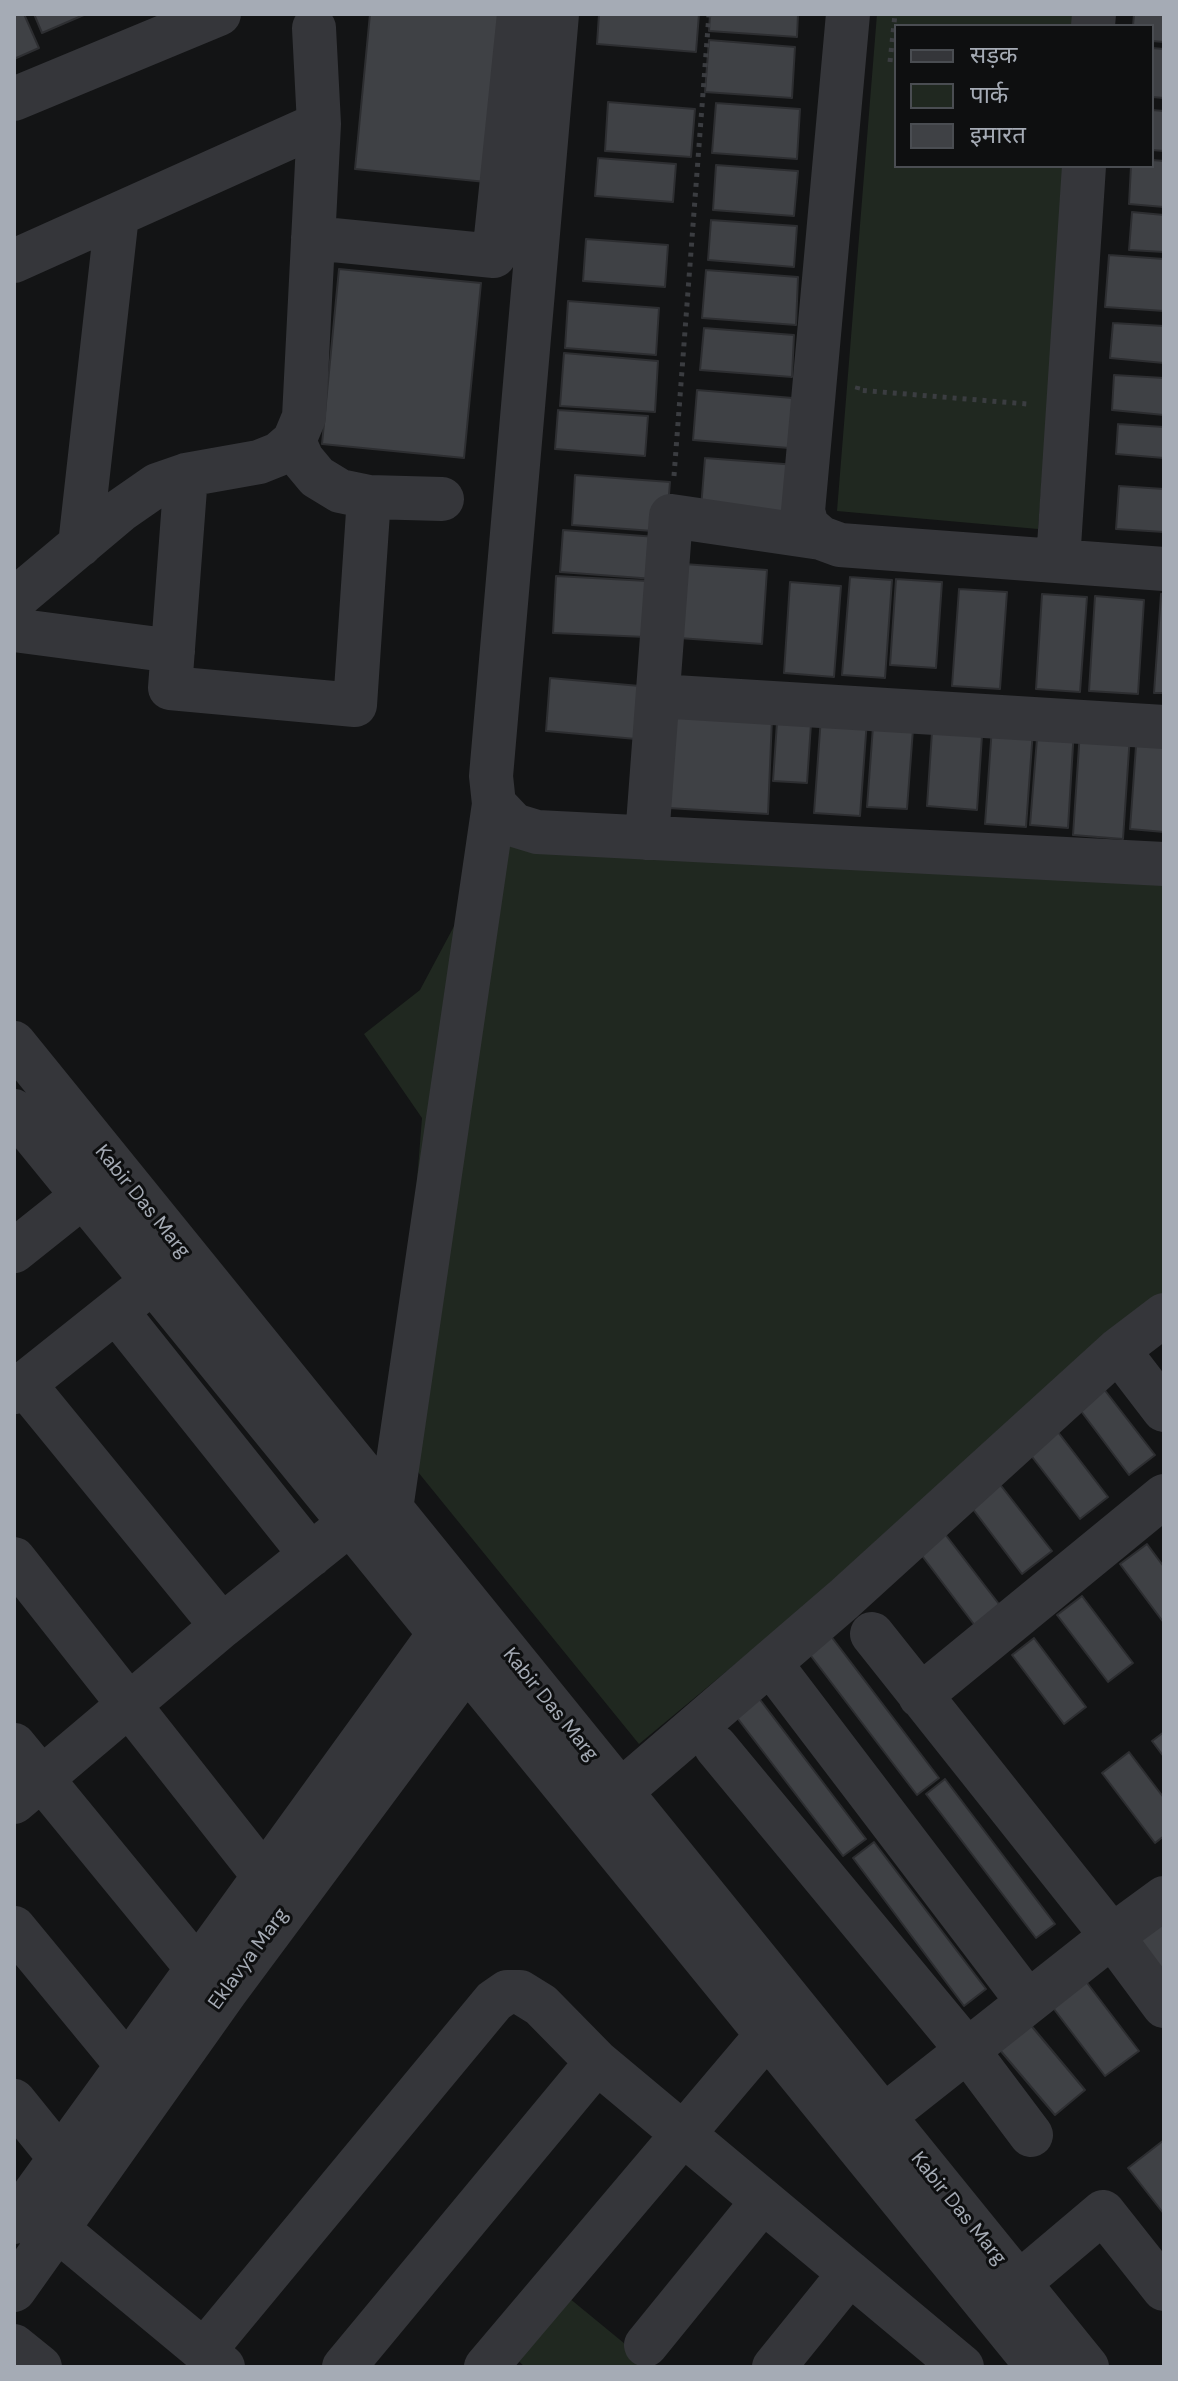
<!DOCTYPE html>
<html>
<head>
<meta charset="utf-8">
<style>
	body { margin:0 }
	#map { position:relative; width:1178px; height:2381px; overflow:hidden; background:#131415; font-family:"DM Sans","Noto Sans Devanagari",sans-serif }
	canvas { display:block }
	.frame { position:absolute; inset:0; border:16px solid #a5abb5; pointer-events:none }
	.legend { position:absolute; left:894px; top:24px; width:260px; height:144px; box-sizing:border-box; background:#0e0f10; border:2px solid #4a4d52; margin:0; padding:10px 14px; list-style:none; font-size:24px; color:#a5abb5 }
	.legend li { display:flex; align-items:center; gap:16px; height:40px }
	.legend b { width:40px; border:2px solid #4a4d52 }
</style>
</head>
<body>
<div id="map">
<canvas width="1178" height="2381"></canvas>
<div class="frame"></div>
<ul class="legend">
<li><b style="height:10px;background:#35363a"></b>सड़क</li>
<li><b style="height:22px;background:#202820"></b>पार्क</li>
<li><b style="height:22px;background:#3f4145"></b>इमारत</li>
</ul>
</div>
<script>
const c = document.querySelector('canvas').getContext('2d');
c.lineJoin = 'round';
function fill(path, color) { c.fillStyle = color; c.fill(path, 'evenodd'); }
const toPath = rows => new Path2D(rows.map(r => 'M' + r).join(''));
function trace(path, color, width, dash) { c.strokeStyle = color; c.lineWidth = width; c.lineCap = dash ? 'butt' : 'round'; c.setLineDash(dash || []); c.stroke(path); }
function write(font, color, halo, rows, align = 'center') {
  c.font = font + ' "DM Sans",sans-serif'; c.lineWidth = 6; c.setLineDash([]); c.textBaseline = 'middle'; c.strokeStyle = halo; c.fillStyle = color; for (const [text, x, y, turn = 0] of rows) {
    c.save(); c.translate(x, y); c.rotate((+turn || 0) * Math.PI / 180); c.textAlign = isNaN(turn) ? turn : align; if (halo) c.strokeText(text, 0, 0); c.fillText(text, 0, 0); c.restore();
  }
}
const green = toPath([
	[877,14,1079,14,1078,26,896,26,896,166,1067,166,1038,529,837,511],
	[516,810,1164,863,1164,1308,639,1744,396,1445,422,1118,364,1034,420,990],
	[563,2293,653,2367,525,2367,512,2355]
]);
const building = toPath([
	[14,14,24,14,39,48,14,59,14,14],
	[34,14,86,14,42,33,34,14],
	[370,14,503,14,486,182,355,169,370,14],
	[599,14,699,14,696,52,597,44,599,14],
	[710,14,798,14,797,37,709,31,710,14],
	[1134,14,1164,14,1164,42,1152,41,1152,26,1133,26,1134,14],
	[709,40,795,47,792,98,705,92,709,40],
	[1152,48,1164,49,1164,98,1152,97,1152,48],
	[608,102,695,109,691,157,605,151,608,102],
	[716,103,800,109,797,159,712,153,716,103],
	[1152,110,1164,111,1164,151,1152,150,1152,110],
	[598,158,676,164,673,202,595,196,598,158],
	[1152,160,1164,161,1164,207,1129,204,1131,166,1152,166,1152,160],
	[716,165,798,171,794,216,713,210,716,165],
	[1132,212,1164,215,1164,252,1129,250,1132,212],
	[711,220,797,226,794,267,708,260,711,220],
	[586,239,668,245,665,287,583,281,586,239],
	[1109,255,1164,259,1164,311,1105,307,1109,255],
	[339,269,481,283,464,458,322,444,339,269],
	[706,270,798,277,796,325,702,318,706,270],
	[568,301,659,308,656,355,565,348,568,301],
	[1113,323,1164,326,1164,363,1110,358,1113,323],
	[704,328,794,335,792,377,700,370,704,328],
	[564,353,658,361,655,412,560,406,564,353],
	[1114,375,1164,378,1164,415,1112,410,1114,375],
	[697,390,793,398,789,448,693,440,697,390],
	[558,410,648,416,645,456,555,449,558,410],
	[1118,424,1164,427,1164,458,1116,454,1118,424],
	[705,458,797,465,794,515,701,508,705,458],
	[575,475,670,482,666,532,572,525,575,475],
	[1119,486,1164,489,1164,532,1116,529,1119,486],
	[563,530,657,537,654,579,560,572,563,530],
	[684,564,767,570,762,644,679,638,684,564],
	[556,576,648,581,646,637,553,633,556,576],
	[850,577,892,580,885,678,842,675,850,577],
	[896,579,942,582,936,668,890,665,896,579],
	[790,582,841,586,834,677,784,673,790,582],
	[959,589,1007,592,1000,689,952,686,959,589],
	[1042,594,1087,597,1080,692,1036,689,1042,594],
	[1161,594,1164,594,1164,693,1154,693,1161,594],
	[1095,596,1144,600,1138,694,1089,691,1095,596],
	[550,678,640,686,636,739,546,731,550,678],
	[672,713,772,718,768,814,668,808,672,713],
	[874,713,914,716,907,809,867,807,874,713],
	[821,717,867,720,860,816,814,813,821,717],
	[933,717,983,721,977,810,927,806,933,717],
	[777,722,811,724,807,783,773,781,777,722],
	[1038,726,1074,729,1068,828,1030,825,1038,726],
	[992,727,1033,730,1026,827,985,824,992,727],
	[1080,731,1130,735,1123,839,1073,835,1080,731],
	[1137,732,1164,734,1164,832,1130,829,1137,732],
	[1100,1384,1155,1455,1129,1475,1075,1403,1100,1384],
	[1051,1423,1108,1497,1080,1519,1023,1445,1051,1423],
	[995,1478,1052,1551,1022,1574,966,1500,995,1478],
	[945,1534,1002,1608,976,1627,920,1553,945,1534],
	[1147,1544,1164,1567,1164,1623,1120,1564,1147,1544],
	[1082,1596,1133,1663,1108,1682,1057,1615,1082,1596],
	[827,1631,939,1778,917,1795,805,1648,827,1631],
	[1034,1638,1086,1707,1064,1724,1012,1655,1034,1638],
	[758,1697,866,1839,843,1856,735,1715,758,1697],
	[1164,1732,1164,1757,1152,1741,1164,1732],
	[1129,1752,1164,1798,1164,1836,1155,1843,1102,1773,1129,1752],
	[945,1779,1055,1924,1036,1938,926,1794,945,1779],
	[874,1842,986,1989,964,2006,853,1858,874,1842],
	[1164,1922,1164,1975,1132,1933,1164,1922],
	[1078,1971,1139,2051,1105,2076,1044,1996,1078,1971],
	[1024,2017,1085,2090,1055,2115,994,2043,1024,2017],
	[1164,2140,1164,2214,1128,2168,1164,2140]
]);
const path = toPath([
	[890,62,895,14],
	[858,386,857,390,1027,404],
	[674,476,709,14]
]);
const minor = toPath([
	[848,14,803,511,807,526,821,538,840,545,1164,569],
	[1093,26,1094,14],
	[14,99,219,14],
	[313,238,494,256,519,14],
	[14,261,319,124],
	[294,441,302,459,317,477,340,491,369,497,442,499],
	[186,475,170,688,355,705,369,497],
	[80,545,117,215],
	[1058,561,1084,166],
	[14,600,121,510,157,485,186,475,259,462,279,454,294,441,304,417,319,124,314,28],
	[14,630,173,651],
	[658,696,1164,727],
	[494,804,514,825,537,832,1164,864],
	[647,838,671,516,821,538],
	[14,1043,1087,2367],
	[14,1111,1038,2367],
	[14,1251,83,1196],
	[116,1311,311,1555],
	[1118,1350,1164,1410],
	[24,1384,222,1626],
	[14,1392,137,1294],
	[391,1509,494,804,491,776,557,14],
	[14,1559,264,1876],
	[872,1634,1112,1936,1164,2006],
	[770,1663,1028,2002],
	[920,1696,1164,1496],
	[14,1745,197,1968],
	[716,1747,968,2051,1031,2135],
	[620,1792,843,1600,1118,1350,1164,1315],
	[14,1802,222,1626,349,1524],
	[14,1928,127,2065],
	[14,2101,60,2158],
	[883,2117,1112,1936,1164,1898],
	[34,2210,223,2367],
	[14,2222,456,1611],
	[1019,2283,1103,2212,1164,2289],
	[14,2290,226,1991,483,1645],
	[646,2345,763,2201],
	[14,2346,40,2367],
	[204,2351,494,2001,507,1992,520,1992,541,2005,597,2062,962,2367],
	[344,2367,597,2062],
	[486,2367,767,2035],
	[774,2367,850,2273]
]);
const streetNames = [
	["Kabir Das Marg",142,1202,51],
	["Kabir Das Marg",550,1705,51],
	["Eklavya Marg",249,1959,-54],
	["Kabir Das Marg",958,2209,51]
];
fill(green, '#202820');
fill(building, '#3f4145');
trace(building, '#2d2e31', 2);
trace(path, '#3b3d41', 5, [4, 6]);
trace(minor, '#35363a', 44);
write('20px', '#a5abb5', '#0e0f10', streetNames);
</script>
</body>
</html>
